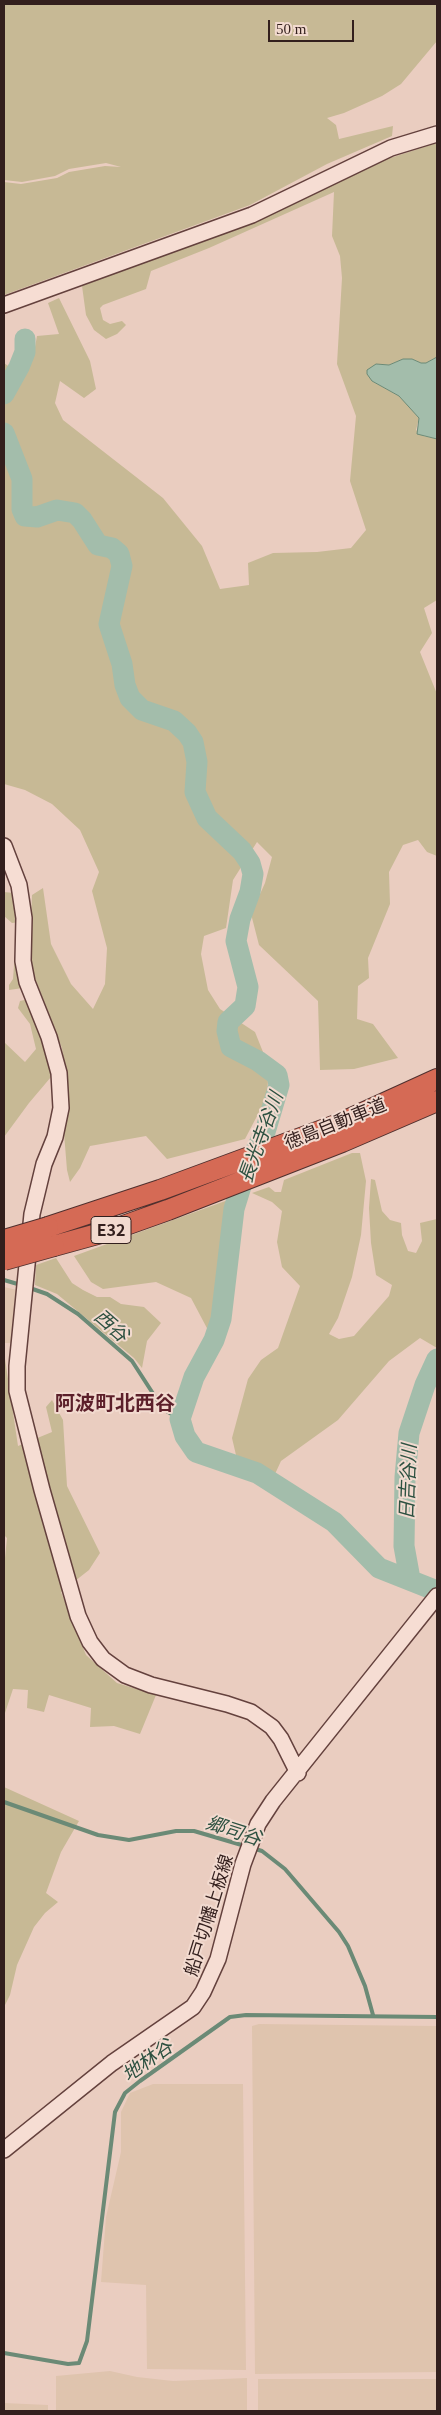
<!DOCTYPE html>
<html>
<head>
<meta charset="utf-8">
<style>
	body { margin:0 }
	#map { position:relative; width:441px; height:2415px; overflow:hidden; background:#eacdc0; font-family:Georgia,serif }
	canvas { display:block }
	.frame { position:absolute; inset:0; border:5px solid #331f1d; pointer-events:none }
	.scale { position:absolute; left:268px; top:20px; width:86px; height:22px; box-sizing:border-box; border:2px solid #331f1d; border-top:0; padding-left:6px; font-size:15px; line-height:18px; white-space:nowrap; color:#331f1d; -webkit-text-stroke:4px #f2dacf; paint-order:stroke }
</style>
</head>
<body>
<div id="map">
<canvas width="441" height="2415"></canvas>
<div class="frame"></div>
<div class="scale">50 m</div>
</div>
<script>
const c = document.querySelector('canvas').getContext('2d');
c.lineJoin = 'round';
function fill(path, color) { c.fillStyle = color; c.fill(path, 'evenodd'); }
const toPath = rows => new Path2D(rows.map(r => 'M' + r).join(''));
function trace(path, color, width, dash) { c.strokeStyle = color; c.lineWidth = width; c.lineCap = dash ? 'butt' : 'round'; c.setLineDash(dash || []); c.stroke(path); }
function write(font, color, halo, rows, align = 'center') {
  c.font = font + ' Georgia,"Noto Sans JP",serif'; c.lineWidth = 4; c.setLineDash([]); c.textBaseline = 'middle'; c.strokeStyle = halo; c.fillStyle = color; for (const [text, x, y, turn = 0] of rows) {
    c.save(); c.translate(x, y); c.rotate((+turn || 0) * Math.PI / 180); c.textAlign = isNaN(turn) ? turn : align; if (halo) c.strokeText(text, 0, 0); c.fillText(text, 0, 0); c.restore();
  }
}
const farmland = toPath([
	[4,1287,17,1290,11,1343,4,1343],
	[259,2024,437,2026,437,2372,255,2374,252,2026],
	[153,2084,243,2084,246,2370,147,2369,146,2285,101,2282,106,2217,121,2152,121,2112,130,2093],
	[110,2371,137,2377,173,2381,247,2378,247,2411,56,2411,56,2376],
	[258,2379,437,2379,437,2411,258,2411],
	[4,2403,48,2405,48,2411,4,2411]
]);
const green = toPath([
	[4,4,437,4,437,41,401,84,382,96,344,113,327,118,336,125,339,139,393,126,392,136,327,164,250,205,4,295,4,182,21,184,57,178,69,172,105,166,121,167,106,163,69,169,55,176,22,182,4,180],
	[437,143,437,357,426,363,421,363,412,359,403,359,389,365,376,364,372,381,399,396,408,405,419,418,416,430,424,436,437,439,437,600,424,608,432,633,420,652,437,694,437,856,427,852,418,840,403,845,389,872,390,904,368,958,369,978,358,986,357,1019,373,1024,398,1058,354,1069,320,1070,318,1001,259,945,251,914,265,883,272,857,257,842,233,880,226,928,204,936,201,954,208,990,220,1009,255,1032,265,1057,268,1080,267,1097,245,1139,167,1159,146,1136,90,1146,80,1168,70,1182,67,1170,64,1133,68,1104,62,1048,33,973,30,943,32,895,43,888,51,944,71,984,93,1009,105,984,107,948,92,891,99,872,80,830,52,804,25,790,4,784,4,363,21,375,33,358,37,336,59,334,48,303,59,298,90,361,96,389,84,398,60,381,55,403,63,420,163,498,202,546,220,589,249,585,248,563,273,553,317,552,351,548,366,530,350,481,356,416,337,364,342,278,340,256,332,236,334,192,209,248,151,271,146,289,103,305,100,308,103,320,110,324,122,321,126,325,117,334,106,339,94,330,86,315,82,286,259,218,387,159],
	[4,892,14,893,20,922,12,923,4,916],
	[19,947,23,988,9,990,9,985,13,979,15,952],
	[29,999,49,1057,51,1077,29,1103,4,1137,4,1042,25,1062,36,1049,30,1024,18,1008,20,1001],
	[352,1153,360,1153,366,1181,361,1235,352,1277,338,1318,329,1334,339,1339,354,1336,389,1296,392,1285,376,1275,371,1243,369,1208,371,1179,375,1180,382,1211,390,1220,401,1223,402,1235,408,1251,416,1253,422,1241,420,1223,437,1219,437,1348,420,1338,389,1361,338,1420,281,1461,275,1474,236,1455,232,1438,248,1379,261,1360,278,1348,300,1286,282,1267,277,1242,282,1211,272,1202,252,1193,269,1187,275,1192,281,1192,284,1180],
	[228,1200,216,1310,209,1332,191,1298,156,1282,103,1289,91,1282,74,1256],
	[56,1258,72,1283,83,1290,97,1297,110,1297,121,1304,144,1307,161,1323,147,1341,142,1368,134,1358,57,1294,35,1285,36,1265],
	[4,1352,18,1446,52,1432,46,1407,52,1400,63,1420,67,1486,100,1553,89,1570,61,1592,86,1655,117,1683,156,1695,140,1734,114,1726,90,1727,91,1708,49,1695,44,1712,27,1708,28,1690,13,1689,4,1716,4,1568,7,1538,4,1535],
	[4,1787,79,1821,61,1852,46,1893,58,1902,45,1913,34,1927,17,1965,10,1995,4,2007]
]);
const water = toPath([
	[437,357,437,439,417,434,419,418,399,396,372,381,367,374,367,370,376,364,389,365,403,359,412,359,421,363,426,363,437,357]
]);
const stream = toPath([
	[4,1280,21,1285],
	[27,1287,47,1294,78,1314,132,1361,163,1409,180,1419],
	[4,1802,98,1835,129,1840,176,1831,194,1831,245,1846],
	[252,1848,262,1851,285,1869,339,1932,348,1946,365,1986,373,2015],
	[4,2353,68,2364,79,2363,87,2341,115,2112,125,2093,140,2081,230,2017,246,2015,437,2017]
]);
const river = toPath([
	[4,394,19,367,25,352,25,339],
	[4,433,22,479,22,509,25,516,37,517,57,510,75,513,82,520,98,545,112,548,119,554,122,566,109,624,122,664,125,685,130,698,142,710,174,721,187,733,193,742,197,762,195,792,207,818,242,851,250,863,253,874,250,892,240,919,236,941,248,987,245,1006,228,1022,227,1031,231,1047,258,1061,277,1075,279,1085,265,1132,246,1170,234,1209,221,1319,214,1340,194,1377,180,1419,185,1436,196,1452,257,1473,334,1522,379,1568,437,1591],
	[410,1579,404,1546,405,1477,409,1433,425,1385,437,1359]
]);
const secondary = toPath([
	[4,305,252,215,391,148,437,134],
	[4,846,19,885,24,918,23,961,27,982,49,1037,59,1073,61,1108,55,1137,44,1164,32,1214,17,1366,17,1391,42,1490,78,1616,90,1642,103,1659,125,1675,151,1685,227,1704,251,1712,272,1727,281,1739,298,1773],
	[4,2150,112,2063,193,2007,203,1992,218,1959,243,1864,258,1824,273,1801,437,1596]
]);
const highway = toPath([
	[48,1227,160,1190,336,1125,437,1079],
	[54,1246,112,1230,168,1210,342,1142,437,1101]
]);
const highwayBridge = toPath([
	[4,1240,48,1227],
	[4,1260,54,1246]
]);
const shields = [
	[111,1230,40]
];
const shieldNames = [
	["E32",111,1230]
];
const streetNames = [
	["徳島自動車道",335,1123,-22],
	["船戸切幡上板線",208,1915,-73]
];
const waterNames = [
	["長光寺谷川",260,1137,-70],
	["西谷",112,1325,41],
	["日吉谷川",407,1482,-88],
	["郷司谷",234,1830,18],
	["地林谷",147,2060,-36]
];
const quarterNames = [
	["阿波町北西谷",115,1402]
];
fill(farmland, '#dfc4ae');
fill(green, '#c7b995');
fill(water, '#a3bdab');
trace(water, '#6b8a76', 1);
trace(stream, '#6b8a76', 4);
trace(river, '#a3bdab', 21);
trace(secondary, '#64413d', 18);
trace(highway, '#50302e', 22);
trace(secondary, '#f6ddd3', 15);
trace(highway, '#d56a55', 20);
trace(highwayBridge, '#50302e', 22, []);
trace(highwayBridge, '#d56a55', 20);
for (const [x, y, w] of shields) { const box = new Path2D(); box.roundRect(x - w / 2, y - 13.5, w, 27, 4); c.fillStyle = '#f2dacf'; c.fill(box); trace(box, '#331f1d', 1); }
write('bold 16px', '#331f1d', null, shieldNames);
write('18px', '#331f1d', '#f2dacf', streetNames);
write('italic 19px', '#2d5141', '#f2dacf', waterNames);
write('bold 20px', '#5c1f2a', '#f2dacf', quarterNames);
</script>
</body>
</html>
